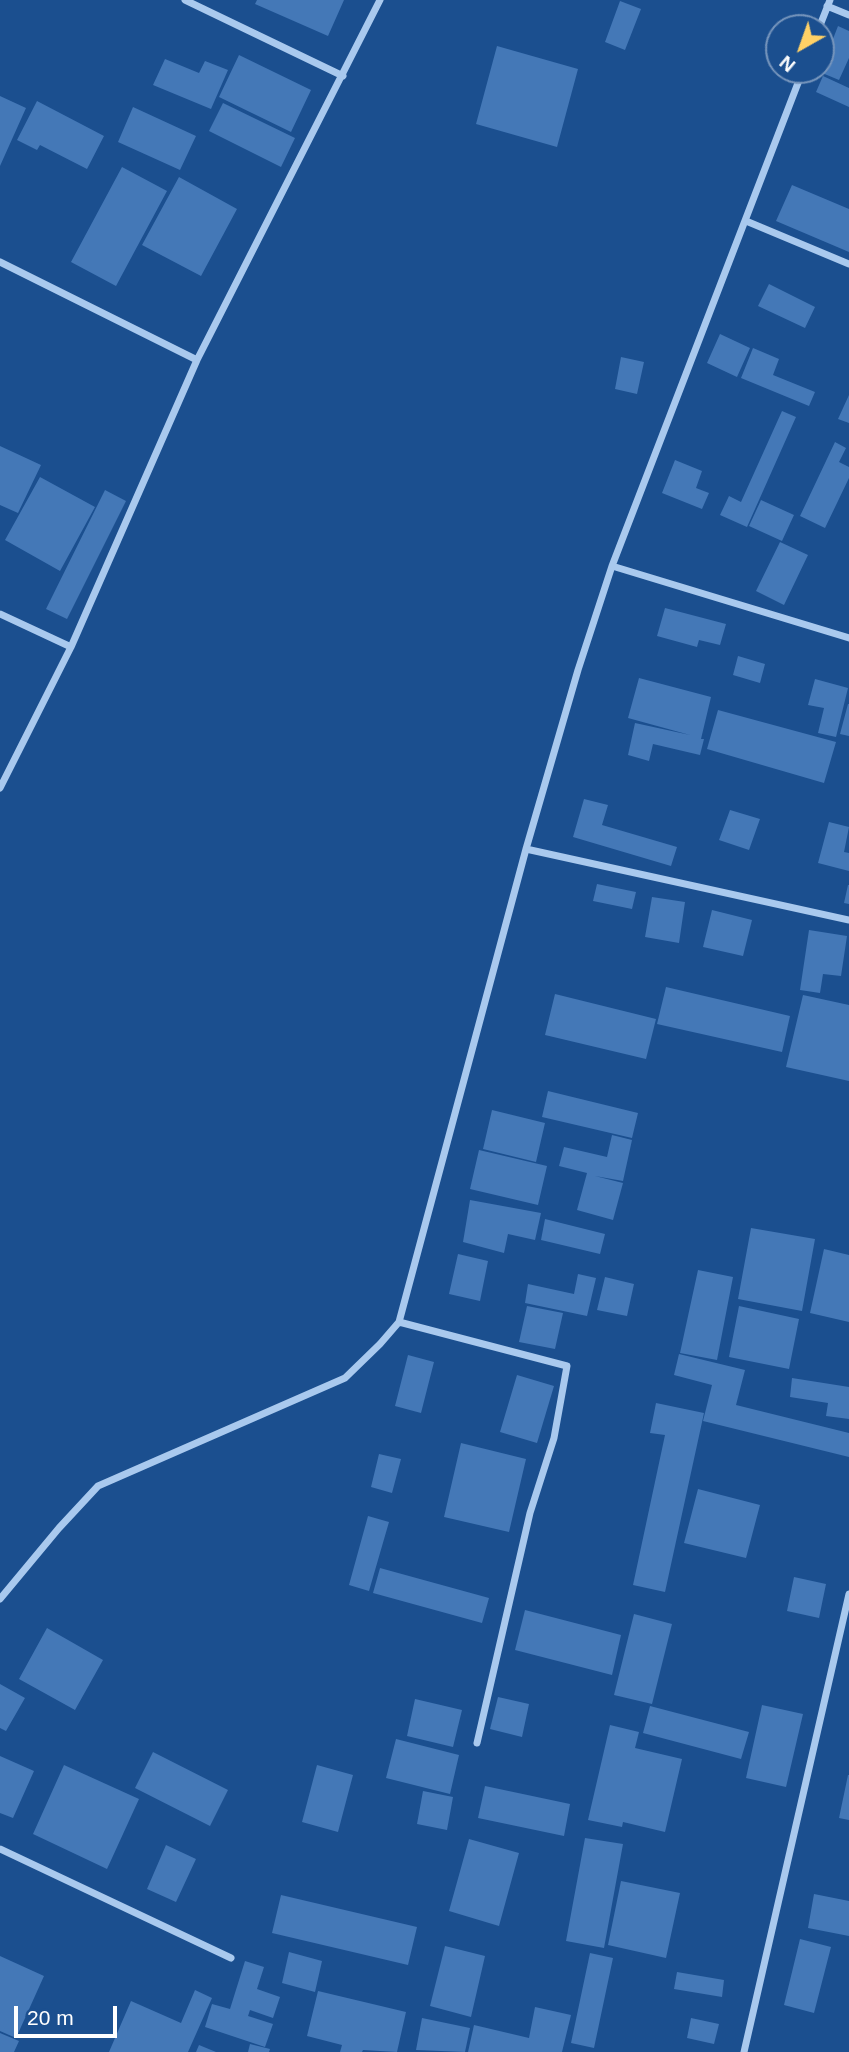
<!DOCTYPE html>
<html>
<head>
<meta charset="utf-8">
<style>
	body { margin:0 }
	#map { position:relative; width:849px; height:2052px; overflow:hidden; background:#1b4f8f; font-family:Helvetica,sans-serif }
	canvas { display:block }
	.north { position:absolute; left:765px; top:14px; width:70px; height:70px; box-sizing:border-box; background:#1b4f8f; border:2px solid #7695bc; border-radius:50%; rotate:220deg; font-size:19px; font-weight:700; line-height:28px; text-align:center; color:#fff }
	.north::after { content:''; display:block; margin:auto; width:24px; height:32px; background:#ffd166; clip-path:polygon(50% 0,100% 100%,50% 72%,0 100%) }
	.scale { position:absolute; left:14px; top:2006px; width:103px; height:32px; box-sizing:border-box; border:4px solid #fff; border-top:0; padding-left:9px; font-size:21px; line-height:24px; white-space:nowrap; color:#fff; -webkit-text-stroke:5px #1b4f8f; paint-order:stroke }
</style>
</head>
<body>
<div id="map">
<canvas width="849" height="2052"></canvas>
<div class="north">N</div>
<div class="scale">20 m</div>
</div>
<script>
const c = document.querySelector('canvas').getContext('2d');
c.lineJoin = 'round';
function fill(path, color) { c.fillStyle = color; c.fill(path, 'evenodd'); }
const toPath = rows => new Path2D(rows.map(r => 'M' + r).join(''));
function trace(path, color, width, dash) { c.strokeStyle = color; c.lineWidth = width; c.lineCap = dash ? 'butt' : 'round'; c.setLineDash(dash || []); c.stroke(path); }
const building = toPath([
	[257,0,344,0,328,36,255,4],
	[620,1,641,9,625,50,605,42],
	[838,26,849,31,849,58,839,80,815,70,821,70],
	[497,46,578,69,557,147,476,124],
	[239,55,311,90,291,132,219,97],
	[165,59,199,73,205,61,228,70,211,109,153,85],
	[823,76,849,88,849,107,816,92],
	[0,96,26,108,0,166],
	[37,101,104,136,87,169,40,145,37,150,17,140],
	[223,103,295,138,281,167,209,131],
	[133,107,196,136,180,170,118,142],
	[122,167,167,191,116,286,71,262],
	[179,177,237,209,201,276,142,245],
	[792,185,849,209,849,252,776,221],
	[769,284,815,307,805,328,758,306],
	[720,334,750,348,737,377,707,363],
	[753,348,779,359,773,375,815,392,809,406,741,378],
	[621,357,644,362,637,394,615,389],
	[849,395,849,423,838,419],
	[782,411,796,417,747,527,720,515,729,496,741,502],
	[835,442,846,448,839,462,849,467,849,478,825,528,800,516],
	[0,446,41,465,18,513,0,505],
	[675,460,702,471,696,488,709,493,702,509,662,493],
	[40,477,95,507,60,571,5,540],
	[105,490,126,501,67,619,46,609],
	[761,500,794,515,782,541,749,526],
	[780,542,808,555,784,605,756,591],
	[665,608,726,624,720,645,699,640,697,647,657,636],
	[738,656,765,664,760,683,733,675],
	[639,678,711,697,701,739,704,739,700,755,653,744,649,761,628,755,635,723,690,735,628,718],
	[815,679,848,688,836,737,818,733,824,708,808,705],
	[848,704,849,704,849,736,840,734],
	[718,710,836,742,824,783,707,749],
	[584,799,608,805,602,825,677,847,671,866,573,837],
	[730,810,760,819,749,850,719,840],
	[829,822,849,827,844,852,849,853,849,871,818,863],
	[597,884,636,892,632,909,593,901],
	[848,885,849,885,849,904,844,903],
	[652,897,685,902,679,943,645,937],
	[712,910,752,920,743,956,703,947],
	[809,930,847,936,841,976,823,974,820,993,800,990],
	[666,987,790,1016,782,1052,657,1024],
	[555,994,656,1019,646,1059,545,1035],
	[803,995,849,1005,849,1081,786,1067],
	[548,1091,638,1113,632,1138,542,1117],
	[492,1110,545,1123,536,1162,483,1149],
	[612,1135,632,1140,623,1181,595,1176,623,1183,613,1220,577,1210,587,1173,559,1166,564,1147,607,1157],
	[479,1150,547,1166,538,1205,470,1189],
	[470,1200,541,1213,535,1240,508,1234,504,1253,463,1242],
	[545,1219,605,1234,600,1254,541,1240],
	[751,1228,815,1239,802,1311,738,1299],
	[824,1249,849,1255,849,1322,810,1313],
	[458,1254,488,1261,480,1301,449,1294],
	[698,1270,733,1277,717,1360,680,1353],
	[578,1274,596,1278,587,1316,525,1303,528,1284,574,1294],
	[605,1277,634,1284,627,1316,597,1310],
	[527,1306,563,1313,555,1349,519,1342],
	[739,1306,799,1319,789,1369,729,1357],
	[679,1354,745,1370,736,1405,849,1433,849,1457,703,1421,712,1385,674,1375],
	[408,1355,434,1362,421,1413,395,1406],
	[517,1375,554,1386,537,1443,500,1432],
	[792,1378,849,1387,849,1419,826,1416,828,1403,790,1397],
	[656,1403,704,1413,665,1592,633,1585,665,1435,650,1433],
	[461,1443,526,1459,509,1532,444,1517],
	[379,1454,401,1459,392,1493,371,1487],
	[698,1489,760,1505,746,1558,684,1543],
	[368,1516,389,1522,369,1591,349,1585],
	[380,1568,489,1598,482,1623,373,1593],
	[794,1577,826,1584,819,1618,787,1611],
	[525,1610,621,1635,612,1675,515,1650],
	[634,1614,672,1624,652,1704,614,1695],
	[47,1628,103,1660,75,1710,19,1679],
	[0,1684,25,1698,6,1731,0,1728],
	[498,1697,529,1704,522,1737,490,1729],
	[415,1699,462,1710,453,1747,407,1736],
	[762,1705,803,1714,786,1787,746,1778],
	[650,1706,749,1732,741,1759,643,1733],
	[610,1725,639,1732,635,1748,682,1759,665,1832,623,1822,622,1827,588,1820],
	[396,1739,459,1755,450,1794,386,1778],
	[153,1752,228,1790,210,1826,135,1788],
	[0,1756,34,1771,13,1818,0,1813],
	[64,1765,139,1799,107,1869,33,1834],
	[317,1765,353,1775,338,1832,302,1822],
	[848,1775,849,1775,849,1820,839,1818],
	[485,1786,570,1804,564,1836,478,1818],
	[423,1791,453,1797,447,1830,417,1824],
	[585,1838,623,1844,604,1948,566,1941],
	[469,1839,519,1853,499,1926,449,1911],
	[166,1845,196,1859,176,1902,147,1889],
	[621,1881,680,1893,666,1958,608,1945],
	[814,1894,849,1901,849,1936,808,1928],
	[281,1895,417,1927,408,1965,272,1933],
	[800,1939,831,1947,814,2013,784,2005],
	[445,1946,485,1956,471,2017,430,2006],
	[289,1952,322,1961,315,1992,282,1983],
	[590,1953,613,1958,594,2048,571,2043],
	[0,1956,44,1976,16,2038,0,2031],
	[245,1961,264,1967,257,1989,280,1997,273,2018,250,2010,248,2016,273,2024,265,2047,205,2027,212,2004,230,2009],
	[677,1972,724,1980,722,1997,674,1989],
	[195,1990,212,1998,188,2052,109,2052,131,2001,181,2023],
	[318,1991,406,2012,397,2052,363,2050,362,2052,340,2052,342,2045,307,2036],
	[535,2007,571,2015,562,2052,468,2052,474,2025,529,2038],
	[422,2018,470,2028,465,2052,416,2050],
	[691,2018,719,2024,714,2044,687,2038],
	[0,2033,19,2041,14,2052,0,2052],
	[250,2044,270,2049,269,2052,248,2052],
	[199,2045,216,2052,196,2052]
]);
const street = toPath([
	[185,0,343,76],
	[827,6,849,15],
	[819,28,830,0],
	[746,221,849,264],
	[0,262,197,360],
	[612,566,849,638],
	[0,614,71,647],
	[0,788,71,647,197,360,380,0],
	[526,849,849,920],
	[399,1322,567,1366,554,1438,530,1513,477,1743],
	[0,1599,59,1528,98,1486,345,1378,380,1344,399,1322,526,849,578,670,612,566,803,70],
	[0,1849,231,1958],
	[744,2052,849,1594]
]);
fill(building, '#4478b7');
trace(street, '#a9c9ee', 7);
</script>
</body>
</html>
